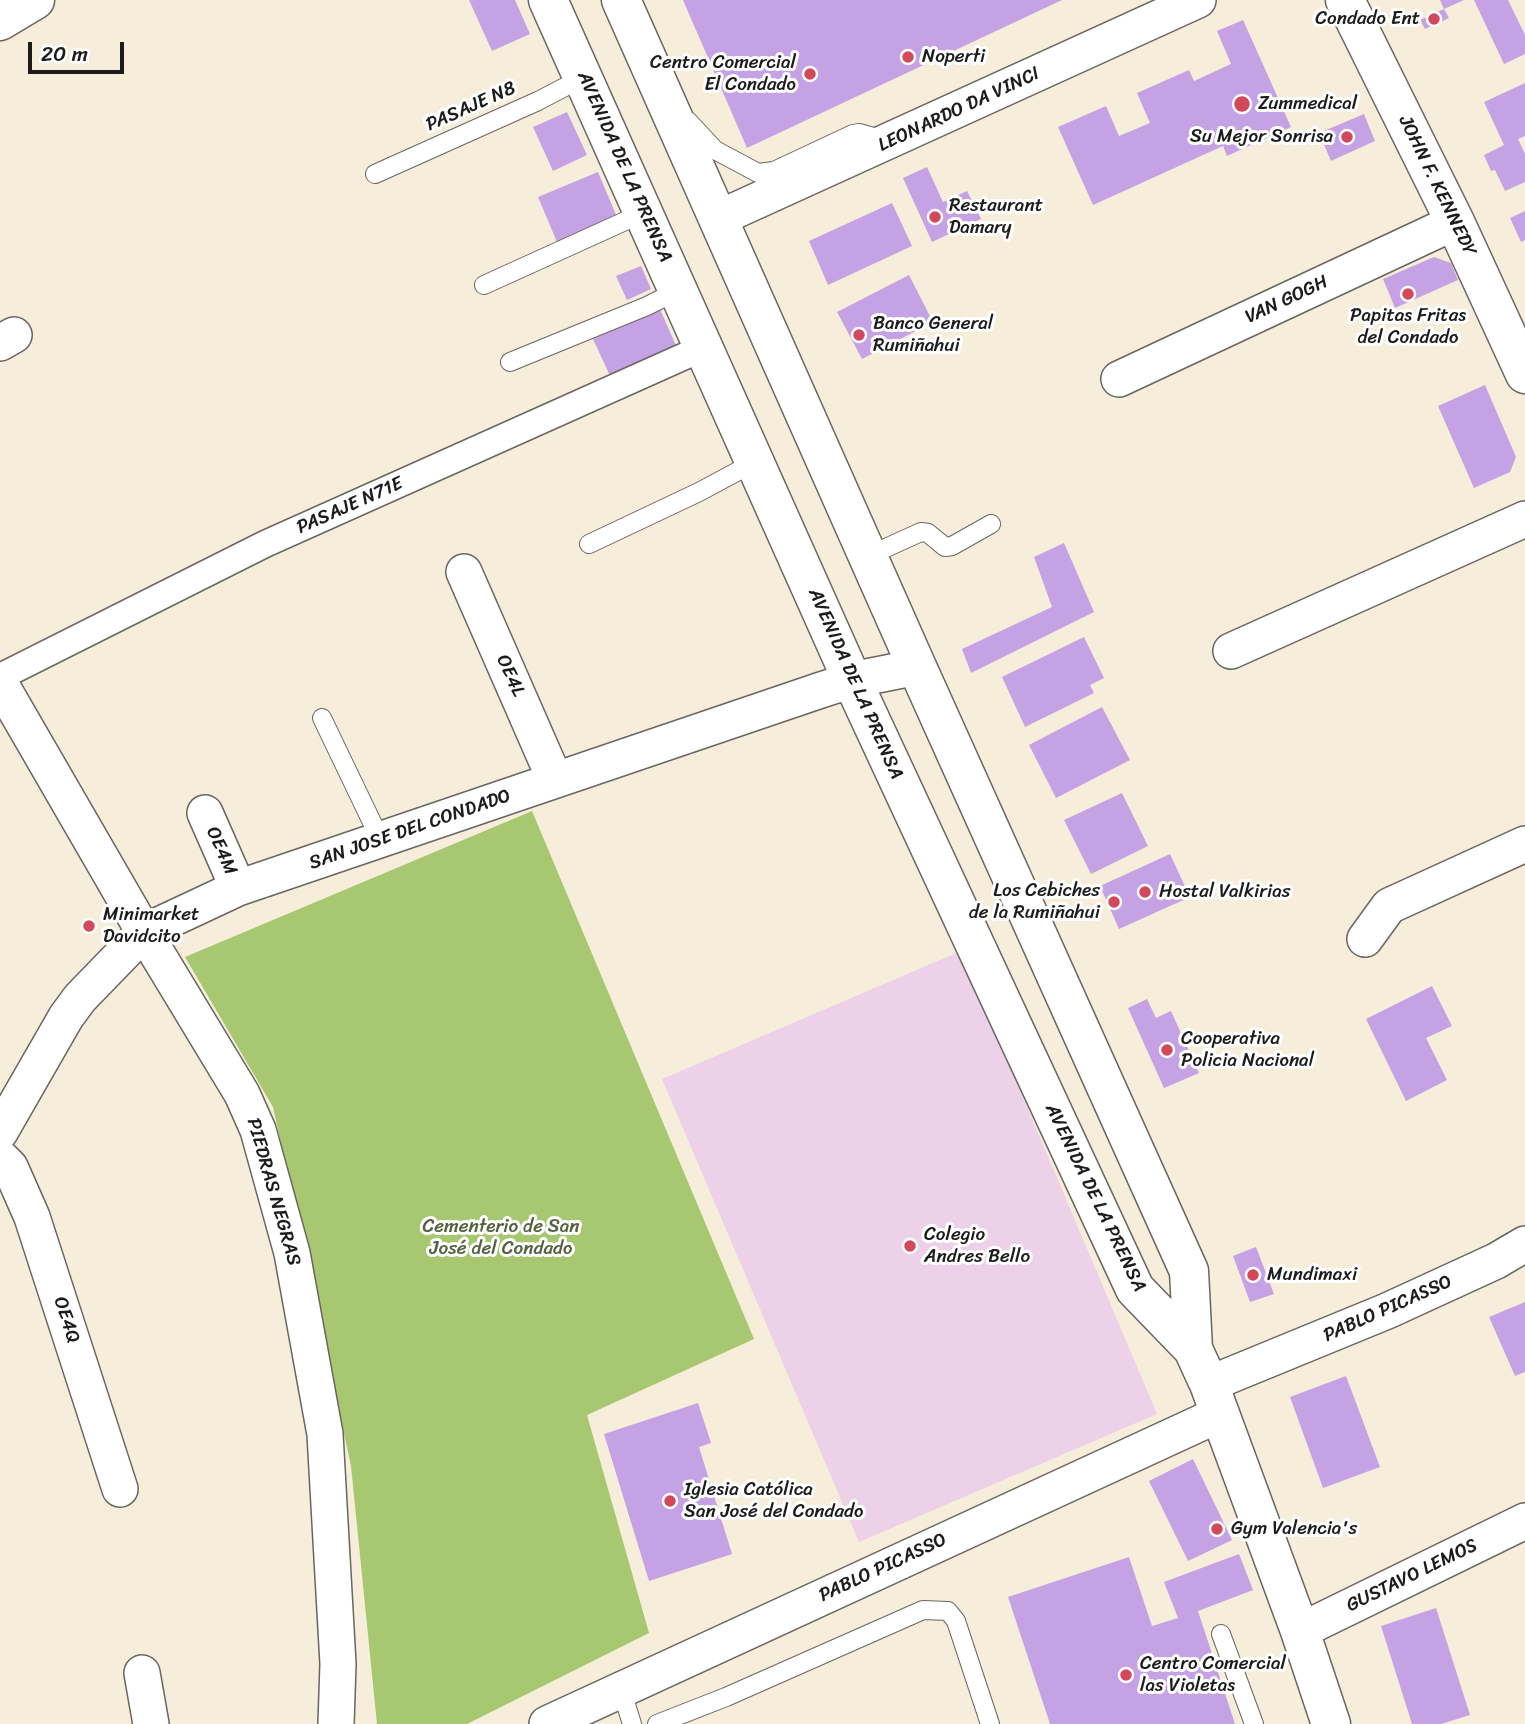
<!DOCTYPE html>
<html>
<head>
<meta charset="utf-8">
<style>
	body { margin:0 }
	#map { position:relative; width:1525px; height:1724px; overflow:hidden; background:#f7eddb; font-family:Sriracha,sans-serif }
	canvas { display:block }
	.scale { position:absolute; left:28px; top:42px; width:96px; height:32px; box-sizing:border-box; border:4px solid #1c1c1c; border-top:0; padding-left:9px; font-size:21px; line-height:24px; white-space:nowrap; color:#1c1c1c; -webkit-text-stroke:5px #fff; paint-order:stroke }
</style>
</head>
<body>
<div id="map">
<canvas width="1525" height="1724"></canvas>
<div class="scale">20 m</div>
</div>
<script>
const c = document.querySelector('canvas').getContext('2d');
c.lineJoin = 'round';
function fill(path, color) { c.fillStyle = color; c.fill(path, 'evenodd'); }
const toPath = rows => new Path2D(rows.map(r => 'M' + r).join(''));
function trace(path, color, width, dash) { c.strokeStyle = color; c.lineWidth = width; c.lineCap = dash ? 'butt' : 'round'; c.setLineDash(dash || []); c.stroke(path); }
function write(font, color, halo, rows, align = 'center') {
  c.font = font + ' Sriracha,sans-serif'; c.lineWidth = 6; c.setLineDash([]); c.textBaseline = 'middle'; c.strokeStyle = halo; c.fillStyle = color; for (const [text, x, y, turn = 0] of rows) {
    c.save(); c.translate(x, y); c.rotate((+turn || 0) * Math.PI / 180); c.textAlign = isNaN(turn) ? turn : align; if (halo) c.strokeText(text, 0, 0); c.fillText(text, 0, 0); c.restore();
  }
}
const built = toPath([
	[961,951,1157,1414,859,1542,662,1079]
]);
const green = toPath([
	[532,811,754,1339,587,1415,649,1633,467,1724,377,1724,351,1466,273,1107,185,957]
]);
const building = toPath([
	[469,0,515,0,530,34,492,51],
	[683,0,1062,0,747,148],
	[1440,0,1464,0,1444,9,1449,18,1425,29,1420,20,1444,9],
	[1474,0,1508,0,1525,35,1525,54,1504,64],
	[1243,20,1291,127,1227,156,1223,146,1093,205,1058,127,1106,106,1119,136,1150,123,1137,93,1189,70,1194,81,1231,64,1217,31],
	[1525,83,1525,136,1518,139,1525,154,1525,182,1505,191,1495,170,1491,171,1484,155,1504,145,1484,102],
	[567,112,587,155,553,171,533,127],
	[1364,114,1375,141,1331,161,1319,133],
	[927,167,943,202,967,191,981,219,932,242,903,178],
	[598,172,617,217,557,242,538,197],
	[892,203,912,246,828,285,809,241],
	[1525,211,1525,240,1521,242,1510,218],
	[1434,257,1451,263,1458,280,1395,308,1383,279],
	[641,266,651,289,627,300,616,276],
	[909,275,933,322,862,359,837,312],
	[660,309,677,348,611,378,593,339],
	[1485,385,1516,457,1510,472,1474,488,1438,406],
	[1064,543,1094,612,971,673,962,649,1052,607,1034,557],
	[1084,637,1104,678,1090,685,1094,693,1025,727,1002,677],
	[1102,707,1130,760,1056,798,1029,745],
	[1122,793,1148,846,1091,874,1064,820],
	[1170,854,1190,897,1119,929,1100,886],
	[1432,986,1452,1026,1426,1038,1447,1080,1406,1101,1366,1019],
	[1147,999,1156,1018,1171,1011,1199,1073,1164,1088,1128,1008],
	[1256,1247,1274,1294,1250,1302,1233,1256],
	[1525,1302,1525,1372,1515,1376,1489,1317],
	[1346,1376,1380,1467,1323,1488,1290,1397],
	[698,1403,711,1443,699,1447,732,1554,649,1581,604,1434],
	[1193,1459,1232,1540,1188,1561,1149,1481],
	[1239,1554,1253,1590,1198,1611,1235,1724,1050,1724,1008,1597,1129,1557,1152,1626,1178,1618,1164,1582],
	[1436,1608,1470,1715,1441,1724,1412,1724,1381,1626]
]);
const service = toPath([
	[688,121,715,150,758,173,774,171,853,134,859,133,884,140],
	[375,174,538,101,584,77],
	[484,285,645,212],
	[510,362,647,306,679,290],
	[589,544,699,492,755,462],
	[868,556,921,532,928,533,945,547,952,546,991,524],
	[322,718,381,841],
	[1221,1634,1254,1724],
	[621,1689,632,1724],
	[657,1724,726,1697,923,1610,948,1611,956,1621,990,1724]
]);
const pedestrian = toPath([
	[0,677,265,544,705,347]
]);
const minor = toPath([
	[719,218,1198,0],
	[0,343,14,335],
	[1119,379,1455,222],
	[464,572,555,780],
	[1231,651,1525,519],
	[0,683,144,932,242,1094,258,1130,292,1253,325,1434,338,1664,336,1724],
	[205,813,238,888],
	[1365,939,1389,906,1525,844],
	[0,1132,66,1017,80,998,144,932,238,888,821,690,852,680,917,667],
	[0,1157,10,1167,32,1217,120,1489],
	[1209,1384,1387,1311,1496,1261,1525,1244],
	[1300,1631,1525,1521],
	[142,1673,151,1724],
	[547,1724,1220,1414]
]);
const tertiary = toPath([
	[0,21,35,0]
]);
const secondary = toPath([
	[1345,0,1455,222,1525,374]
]);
const primary = toPath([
	[548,0,852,680,1135,1289,1193,1349,1209,1384,1300,1631,1331,1724],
	[621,0,917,667,1189,1271,1193,1349]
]);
const markers = [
	[1434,19,7,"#d1495b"],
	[908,57,7,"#d1495b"],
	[810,74,7,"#d1495b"],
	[1242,104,9,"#d1495b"],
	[1347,137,7,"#d1495b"],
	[935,217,7,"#d1495b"],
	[1408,294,7,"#d1495b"],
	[859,335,7,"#d1495b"],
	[1145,892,7,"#d1495b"],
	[1114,902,7,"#d1495b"],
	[89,926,7,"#d1495b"],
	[1167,1050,7,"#d1495b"],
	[910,1246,7,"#d1495b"],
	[1253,1275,7,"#d1495b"],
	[670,1501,7,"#d1495b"],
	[1217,1529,7,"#d1495b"],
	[1126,1675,7,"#d1495b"]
];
const poiNames = [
	["Condado Ent",1420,19,"right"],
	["Noperti",922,57],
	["Centro Comercial",796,63,"right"],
	["El Condado",796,85,"right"],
	["Zummedical",1258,104],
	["Su Mejor Sonrisa",1333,137,"right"],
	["Restaurant",949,206],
	["Damary",949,228],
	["Papitas Fritas",1408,316,"center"],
	["del Condado",1408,338,"center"],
	["Banco General",873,324],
	["Rumiñahui",873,346],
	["Los Cebiches",1100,891,"right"],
	["de la Rumiñahui",1100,913,"right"],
	["Hostal Valkirias",1159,892],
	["Minimarket",103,915],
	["Davidcito",103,937],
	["Cooperativa",1181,1039],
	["Policia Nacional",1181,1061],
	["Colegio",924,1235],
	["Andres Bello",924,1257],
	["Mundimaxi",1267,1275],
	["Iglesia Católica",684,1490],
	["San José del Condado",684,1512],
	["Gym Valencia's",1231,1529],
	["Centro Comercial",1140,1664],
	["las Violetas",1140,1686]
];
const streetNames = [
	["PASAJE N8",471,107,-24],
	["LEONARDO DA VINCI",959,110,-25],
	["AVENIDA DE LA PRENSA",624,167,66],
	["JOHN F. KENNEDY",1437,186,64],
	["VAN GOGH",1287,300,-25],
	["PASAJE N71E",350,506,-24],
	["OE4L",510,676,66],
	["AVENIDA DE LA PRENSA",855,684,66],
	["SAN JOSE DEL CONDADO",410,830,-19],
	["OE4M",221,851,66],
	["PIEDRAS NEGRAS",273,1192,74],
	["AVENIDA DE LA PRENSA",1095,1198,64],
	["PABLO PICASSO",1388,1309,-24],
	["OE4Q",66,1320,72],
	["PABLO PICASSO",883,1568,-25],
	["GUSTAVO LEMOS",1412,1576,-26]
];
const parkNames = [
	["Cementerio de San",501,1227],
	["José del Condado",501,1249]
];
fill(built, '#ecd1e9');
fill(green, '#a7c870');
fill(building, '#c5a2e4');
trace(service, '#69655f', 20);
trace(pedestrian, '#69655f', 29);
trace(minor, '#69655f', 38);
trace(tertiary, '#69655f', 41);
trace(secondary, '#69655f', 41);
trace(primary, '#69655f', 41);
trace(service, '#fff', 18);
trace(pedestrian, '#fff', 26);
trace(minor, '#fff', 35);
trace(tertiary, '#fff', 38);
trace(secondary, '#fff', 38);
trace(primary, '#fff', 38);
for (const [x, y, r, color] of markers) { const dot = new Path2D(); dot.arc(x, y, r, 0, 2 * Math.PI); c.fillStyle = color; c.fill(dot); trace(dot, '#fff', 2.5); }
write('19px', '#1c1c1c', '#fff', poiNames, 'left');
write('19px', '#1c1c1c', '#fff', streetNames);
write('19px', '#54613e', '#fff', parkNames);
</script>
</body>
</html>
